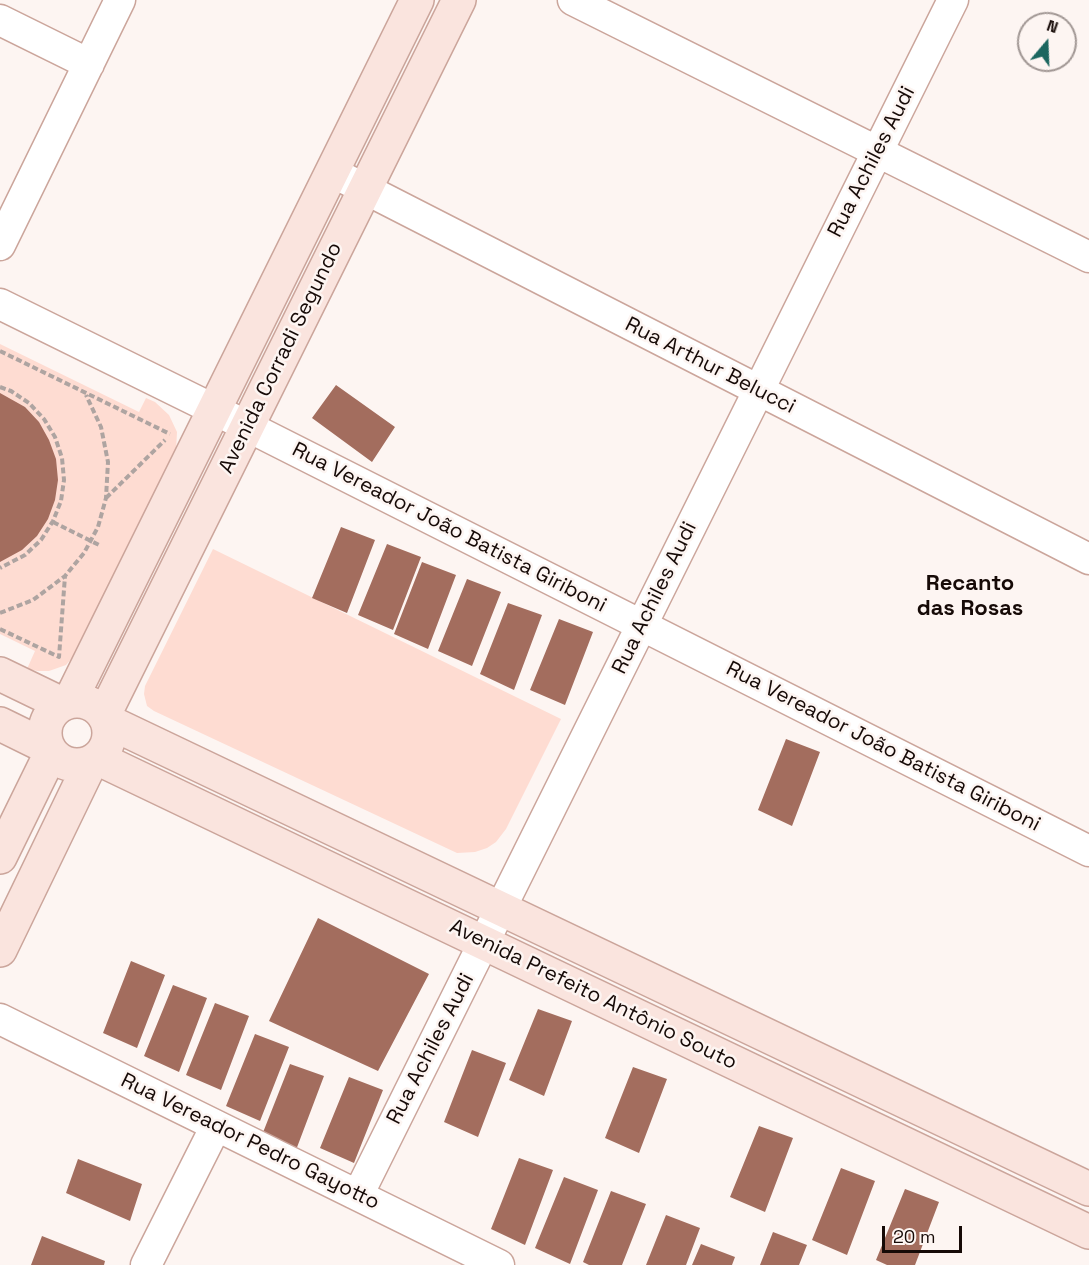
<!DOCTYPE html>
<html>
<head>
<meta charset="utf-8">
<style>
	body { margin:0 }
	#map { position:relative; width:1089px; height:1265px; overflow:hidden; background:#fdf5f2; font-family:"Space Grotesk",sans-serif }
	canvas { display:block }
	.north { position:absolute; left:1017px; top:12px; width:60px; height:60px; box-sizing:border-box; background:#fdf5f2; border:2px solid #a19794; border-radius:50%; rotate:19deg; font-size:16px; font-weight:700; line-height:24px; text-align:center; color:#160a07 }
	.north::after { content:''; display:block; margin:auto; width:21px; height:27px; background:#1b665f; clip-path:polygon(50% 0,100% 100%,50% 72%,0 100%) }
	.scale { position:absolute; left:882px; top:1226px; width:80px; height:27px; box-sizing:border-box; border:3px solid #160a07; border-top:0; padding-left:8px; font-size:18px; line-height:21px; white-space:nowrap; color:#160a07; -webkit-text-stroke:4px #fdf5f2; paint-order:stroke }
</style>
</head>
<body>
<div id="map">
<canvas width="1089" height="1265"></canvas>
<div class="north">N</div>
<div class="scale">20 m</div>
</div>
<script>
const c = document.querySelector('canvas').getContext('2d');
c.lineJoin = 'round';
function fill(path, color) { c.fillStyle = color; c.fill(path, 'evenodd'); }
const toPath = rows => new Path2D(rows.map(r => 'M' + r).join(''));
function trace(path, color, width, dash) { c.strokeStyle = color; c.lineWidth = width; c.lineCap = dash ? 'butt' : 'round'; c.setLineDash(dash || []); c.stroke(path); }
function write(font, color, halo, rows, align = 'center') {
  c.font = font + ' "Space Grotesk",sans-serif'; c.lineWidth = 5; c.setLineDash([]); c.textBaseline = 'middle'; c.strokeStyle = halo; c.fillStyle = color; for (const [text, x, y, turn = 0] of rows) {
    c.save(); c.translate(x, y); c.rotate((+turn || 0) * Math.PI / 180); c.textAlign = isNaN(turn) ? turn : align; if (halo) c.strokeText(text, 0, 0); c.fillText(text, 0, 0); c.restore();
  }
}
const green = toPath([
	[0,344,139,412,146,398,155,402,169,415,177,432,176,451,172,460,73,657,66,665,49,671,38,671,27,669,35,651,0,634],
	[213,549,561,719,506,829,496,842,487,848,475,852,457,853,154,711,147,706,144,694,145,686]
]);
const building = toPath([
	[336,385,395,427,372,462,312,418],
	[0,393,25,407,39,422,49,440,56,459,58,480,55,500,48,519,37,536,22,550,0,562],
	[341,527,375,540,347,613,312,598],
	[387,544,421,557,393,630,358,615],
	[422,562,456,575,428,649,394,634],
	[467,579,501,592,472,666,438,651],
	[508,603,542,615,514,690,480,674],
	[559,619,593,632,565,705,530,690],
	[786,739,820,752,792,826,758,810],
	[318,918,429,974,378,1071,269,1021],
	[131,961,165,975,137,1048,103,1033],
	[173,985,207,998,179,1072,144,1056],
	[215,1003,249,1016,221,1090,186,1075],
	[538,1009,572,1021,544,1096,509,1080],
	[255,1034,289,1047,260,1121,226,1106],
	[472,1050,506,1063,478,1137,444,1122],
	[290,1064,324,1076,296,1150,262,1135],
	[633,1067,667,1079,639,1153,605,1138],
	[349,1077,383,1090,354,1163,320,1148],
	[759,1126,793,1138,765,1212,730,1197],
	[519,1158,553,1170,525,1245,491,1229],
	[78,1159,142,1184,130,1221,66,1193],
	[841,1168,875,1181,847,1255,812,1240],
	[564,1177,598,1190,570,1264,535,1248],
	[905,1189,939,1202,915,1265,887,1265,876,1260],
	[611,1191,646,1204,622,1265,589,1265,583,1262],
	[666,1215,700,1228,686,1265,646,1265],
	[773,1232,807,1245,799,1265,760,1265],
	[42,1236,105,1261,104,1265,31,1265],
	[701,1244,735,1257,732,1265,692,1265]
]);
const path = toPath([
	[0,351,170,434],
	[0,387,11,391,29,403,44,419,55,437,62,458,64,480,61,501,53,521,41,540,25,555,0,568],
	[106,498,165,440],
	[53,522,101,546],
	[0,613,33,600,65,576,84,553,98,527,106,498,108,462,101,427,86,395],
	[0,629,59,657,65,576]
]);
const street = toPath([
	[573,0,1089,257],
	[0,20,89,64],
	[332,172,1089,559],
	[0,245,120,0],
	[0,304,215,410,1089,851],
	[0,1019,499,1265],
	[358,1195,953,0],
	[146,1265,216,1126]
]);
const secondary = toPath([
	[0,674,62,704],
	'45 733a32 32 0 1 1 64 0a32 32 0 1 1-64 0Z',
	[70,701,417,0],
	[104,715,459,0],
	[107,721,1089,1189],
	[0,724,47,747],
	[97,758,1089,1232],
	[0,857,51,753],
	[0,950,91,762]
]);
const streetNames = [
	["Rua Achiles Audi",872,162,-63],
	["Avenida Corradi Segundo",281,358,-64],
	["Rua Arthur Belucci",710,366,27],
	["Rua Vereador João Batista Giriboni",449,528,27],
	["Rua Achiles Audi",655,598,-64],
	["Rua Vereador João Batista Giriboni",883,747,27],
	["Avenida Prefeito Antônio Souto",593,995,26],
	["Rua Achiles Audi",431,1049,-63],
	["Rua Vereador Pedro Gayotto",250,1142,26]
];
const neighbourhoodNames = [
	["Recanto",970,584],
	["das Rosas",970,609]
];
fill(green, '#fedcd2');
fill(building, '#a36d5e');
trace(street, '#cba59b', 33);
trace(secondary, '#cba59b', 36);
trace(path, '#aea4a1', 4, [6, 3]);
trace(street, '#fff', 30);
trace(secondary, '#fae4de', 33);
write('21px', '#160a07', '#fdf5f2', streetNames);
write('bold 22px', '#160a07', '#fdf5f2', neighbourhoodNames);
</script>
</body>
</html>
